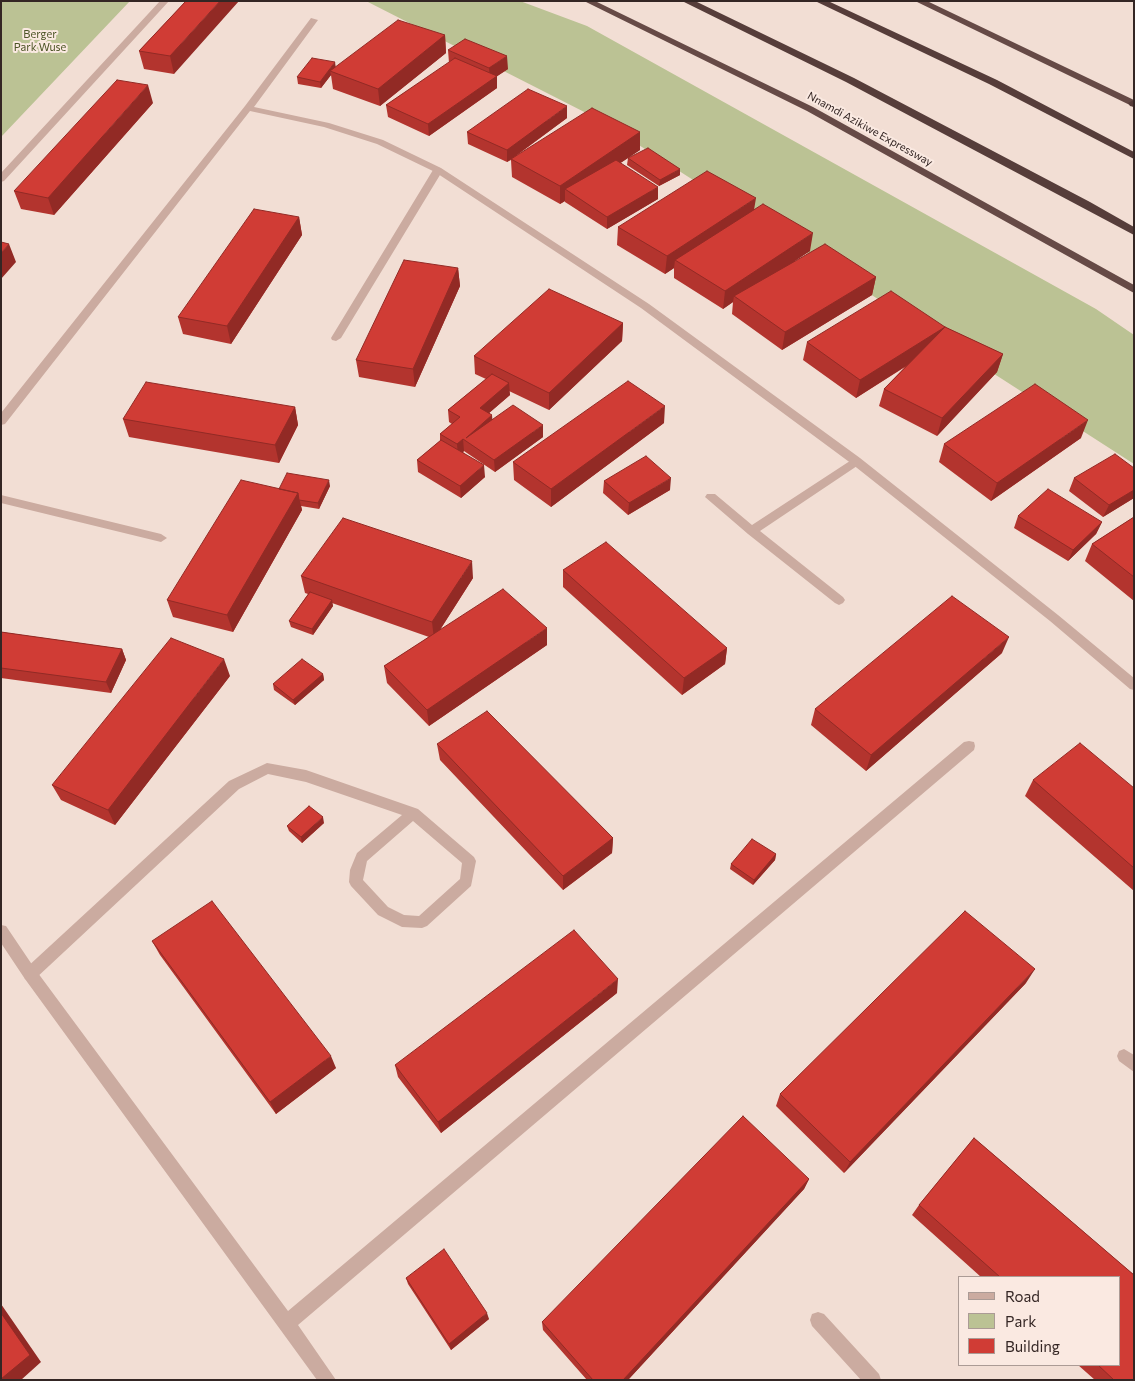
<!DOCTYPE html>
<html>
<head>
<meta charset="utf-8">
<style>
	body { margin:0 }
	#map { position:relative; width:1135px; height:1381px; overflow:hidden; background:#f2ded4; font-family:Commissioner,sans-serif }
	canvas { display:block }
	.frame { position:absolute; inset:0; border:2px solid #342624; pointer-events:none }
	.legend { position:absolute; left:958px; top:1276px; width:162px; height:90px; box-sizing:border-box; background:#fae9e1; border:1px solid #ab9b95; margin:0; padding:6px 9px; list-style:none; font-size:15px; color:#342624 }
	.legend li { display:flex; align-items:center; gap:10px; height:25px }
	.legend b { width:25px; border:1px solid #ab9b95 }
</style>
</head>
<body>
<div id="map">
<canvas width="1135" height="1381"></canvas>
<div class="frame"></div>
<ul class="legend">
<li><b style="height:6px;background:#cbaba0"></b>Road</li>
<li><b style="height:14px;background:#bbc294"></b>Park</li>
<li><b style="height:14px;background:#d03c35"></b>Building</li>
</ul>
</div>
<script>
const c = document.querySelector('canvas').getContext('2d');
c.lineJoin = 'round';
function fill(path, color) { c.fillStyle = color; c.fill(path, 'evenodd'); }
const toPath = rows => new Path2D(rows.map(r => 'M' + r).join(''));
function trace(path, color, width, dash) { c.strokeStyle = color; c.lineWidth = width; c.lineCap = dash ? 'butt' : 'round'; c.setLineDash(dash || []); c.stroke(path); }
function write(font, color, halo, rows, align = 'center') {
  c.font = font + ' Commissioner,sans-serif'; c.lineWidth = 4; c.setLineDash([]); c.textBaseline = 'middle'; c.strokeStyle = halo; c.fillStyle = color; for (const [text, x, y, turn = 0] of rows) {
    c.save(); c.translate(x, y); c.rotate((+turn || 0) * Math.PI / 180); c.textAlign = isNaN(turn) ? turn : align; if (halo) c.strokeText(text, 0, 0); c.fillText(text, 0, 0); c.restore();
  }
}
const green = toPath([
	[1,1,130,1,1,137],
	[366,1,520,1,587,26,1096,309,1134,335,1134,464,600,120]
]);
const service = toPath([
	[438,167,443,170,341,338,336,341,332,340,331,338,433,170,438,167],
	[856,457,862,461,860,464,760,531,843,597,845,600,843,603,839,605,835,603,748,534,705,497,707,494,715,494,752,525,856,457],
	[1,495,161,534,167,538,161,542,1,503,1,495],
	[267,763,306,770,418,809,474,857,476,861,471,886,427,926,422,928,402,927,378,915,351,886,349,882,350,870,357,853,402,815,306,782,268,774,239,789,35,979,30,981,25,979,23,974,25,969,229,781,267,763],
	[413,821,462,863,460,879,419,916,404,915,388,907,363,880,367,861,413,821],
	[1124,1049,1134,1055,1134,1072,1119,1061,1117,1056,1119,1051,1124,1049],
	[818,1312,824,1314,879,1374,881,1380,861,1380,812,1326,810,1320,812,1314,818,1312]
]);
const minor = toPath([
	[160,1,169,1,4,181,1,182,1,173,160,1],
	[311,18,318,20,254,107,329,123,383,140,441,168,649,304,860,458,1058,615,1134,678,1134,690,1130,689,1050,621,852,464,641,308,435,172,377,144,324,127,250,111,5,424,1,425,1,413,245,106,311,18],
	[969,741,974,742,975,746,974,750,298,1325,336,1380,317,1380,25,979,1,943,1,925,6,926,35,969,288,1311,964,742,969,741]
]);
const trunk = toPath([
	[584,1,595,1,813,107,1134,285,1134,293,807,111,584,1],
	[915,1,927,1,1134,100,1134,107,915,1]
]);
const motorway = toPath([
	[682,1,695,1,854,78,1090,202,1134,227,1134,235,846,82,682,1],
	[815,1,828,1,997,80,1134,152,1134,159,989,84,815,1],
	[1134,100,1134,107,1130,106,1128,103,1134,100]
]);
const wall = toPath([
	[186,1,174,74,144,69,139,51],
	[445,35,446,53,380,106,333,89,331,75,321,88,298,84,297,77,336,67],
	[448,50,508,69,497,76,497,88,429,136,388,117,386,105,449,63],
	[153,103,54,215,21,209,14,191],
	[567,118,516,156,640,132,640,150,620,163,658,199,607,229,565,202,565,201,560,204,512,177,511,160,507,162,468,144,467,132],
	[628,158,680,175,659,186,627,165],
	[754,209,810,251,794,261,876,277,872,295,782,350,732,314,733,302,723,309,674,278,674,268,665,274,617,245,618,227],
	[299,217,302,235,231,344,183,334,178,317],
	[458,268,460,286,415,387,359,377,356,360],
	[623,323,622,341,549,410,509,391,510,395,489,413,492,419,543,437,495,472,464,451,463,452,485,477,461,498,418,472,417,460,440,441,440,434,452,424,449,422,448,410,486,379,475,374,474,356],
	[945,327,1003,354,997,372,937,436,879,406,884,389,905,367,856,398,803,360,807,342],
	[295,407,298,425,279,463,129,437,123,419],
	[664,423,551,507,514,480,513,462],
	[1081,438,991,501,939,462,944,444],
	[1134,468,1134,498,1103,517,1069,491,1074,478],
	[604,481,670,490,628,515,603,493],
	[330,486,319,509,301,506,302,510,233,632,173,617,167,600,279,489],
	[1018,516,1102,522,1096,534,1068,561,1014,528],
	[1134,517,1134,601,1085,561,1092,544],
	[563,570,727,648,725,664,682,695,563,587],
	[301,576,473,578,440,630,547,645,429,726,387,683,384,666,429,637,332,603,333,606,313,635,291,627,289,621,308,594,305,593],
	[1,632,122,649,126,660,111,693,1,678],
	[1002,653,866,771,811,725,815,709],
	[323,674,324,680,295,705,274,690,273,684],
	[230,676,115,825,61,800,52,785],
	[437,744,613,838,612,853,563,890,440,760],
	[1033,780,1134,788,1134,891,1025,796],
	[324,823,302,843,289,831,287,826],
	[776,854,775,860,753,885,730,869,731,864],
	[152,941,336,1068,276,1114,160,955],
	[1026,983,844,1173,776,1106,780,1094],
	[617,993,441,1133,398,1077,395,1065],
	[974,1138,1134,1275,1134,1380,1095,1380,1078,1365,1119,1365,1119,1277,981,1277,912,1215,919,1205],
	[809,1179,804,1189,628,1380,587,1380,543,1330,542,1322],
	[406,1278,489,1319,451,1350,408,1284]
]);
const shadedWall = toPath([
	[220,1,239,1,174,74,170,56],
	[445,35,446,53,380,106,378,89],
	[507,56,508,69,490,81,489,68],
	[335,62,336,69,330,71,331,75,321,88,320,82],
	[497,76,497,88,429,136,428,124],
	[148,85,153,103,54,215,48,198],
	[567,106,567,118,507,162,507,150],
	[640,132,640,150,573,195,565,189,565,201,560,204,560,186],
	[680,169,680,175,659,186,660,180],
	[658,187,658,199,607,229,607,217],
	[756,198,753,216,675,260,674,268,665,274,667,256],
	[299,217,302,235,231,344,227,326],
	[813,233,810,251,738,299,734,296,733,302,723,309,725,291],
	[9,244,16,262,1,279,1,253],
	[458,268,460,286,415,387,413,369],
	[876,277,872,295,782,350,785,332],
	[623,323,622,341,549,410,549,393],
	[945,327,940,344,856,398,860,380],
	[1003,354,997,372,937,436,942,418],
	[509,383,510,395,481,420,480,408],
	[665,406,664,423,551,507,551,489],
	[295,407,298,425,279,463,275,445],
	[492,415,493,427,466,438],
	[1088,420,1081,438,991,501,997,483],
	[543,425,543,437,495,472,494,460],
	[463,439,464,451,458,457,457,444],
	[484,465,485,477,461,498,460,486],
	[671,478,670,490,628,515,629,503],
	[329,480,330,486,319,509,318,503],
	[1134,490,1134,498,1103,517,1109,505],
	[298,493,302,510,233,632,227,615],
	[1102,522,1096,534,1068,561,1073,550],
	[472,561,473,578,434,639,432,622],
	[332,600,333,606,313,635,312,629],
	[547,628,547,645,429,726,427,710],
	[1009,637,1002,653,866,771,871,755],
	[727,648,725,664,682,695,684,678],
	[122,649,126,660,111,693,106,682],
	[224,659,230,676,115,825,108,810],
	[323,674,324,680,295,705,293,700],
	[323,817,324,823,302,843,301,837],
	[613,838,612,853,563,890,563,876],
	[776,854,775,860,753,885,754,880],
	[1035,969,1026,983,844,1173,850,1162],
	[618,979,617,993,441,1133,438,1122],
	[331,1056,336,1068,276,1114,270,1102],
	[809,1179,804,1189,628,1380,623,1380],
	[1,1304,41,1362,21,1380,1,1380],
	[487,1313,489,1319,451,1350,449,1344]
]);
const building = toPath([
	[186,1,220,1,170,56,139,51,186,1],
	[398,20,445,35,378,89,330,71,398,20],
	[465,39,507,56,489,68,448,50,465,39],
	[312,58,335,62,320,82,297,77,312,58],
	[455,58,497,76,428,124,386,105,455,58],
	[117,80,148,85,48,198,14,191,117,80],
	[528,89,567,106,507,150,467,132,528,89],
	[592,108,640,132,560,186,511,159,592,108],
	[648,148,680,169,660,180,628,158,648,148],
	[616,160,658,187,607,217,565,189,616,160],
	[707,171,756,198,667,256,618,227,707,171],
	[763,204,813,233,725,291,675,260,763,204],
	[254,209,299,217,227,326,178,317,254,209],
	[1,242,9,244,1,253,1,242],
	[825,244,876,277,785,332,734,296,825,244],
	[404,260,458,268,413,369,356,360,404,260],
	[549,289,623,323,549,393,474,356,549,289],
	[891,291,945,327,860,380,807,342,891,291],
	[945,327,1003,354,942,418,884,389,945,327],
	[492,374,509,383,480,408,492,415,466,438,513,405,543,425,494,460,463,439,457,444,440,434,460,417,448,410,492,374],
	[628,381,665,406,551,489,513,462,628,381],
	[146,382,295,407,275,445,123,419,146,382],
	[1035,384,1088,420,997,483,944,444,1035,384],
	[441,440,484,465,460,486,417,460,441,440],
	[1115,454,1134,468,1134,490,1109,505,1074,478,1115,454],
	[646,456,671,478,629,503,604,481,646,456],
	[287,473,329,480,318,503,299,500,298,493,279,489,287,473],
	[241,480,298,493,227,615,167,600,241,480],
	[1048,489,1102,522,1073,550,1018,516,1048,489],
	[1134,517,1134,577,1092,544,1134,517],
	[343,518,472,561,432,622,301,576,343,518],
	[606,542,727,648,684,678,563,570,606,542],
	[503,589,547,628,427,710,384,666,503,589],
	[310,592,332,600,312,629,289,621,310,592],
	[952,596,1009,637,871,755,815,709,952,596],
	[1,632,122,649,106,682,1,668,1,632],
	[171,638,224,659,108,810,52,785,171,638],
	[302,659,323,674,293,700,273,684,302,659],
	[487,711,613,838,563,876,437,744,487,711],
	[1080,743,1134,788,1134,868,1033,780,1080,743],
	[309,806,323,817,301,837,287,826,309,806],
	[752,839,776,854,754,880,731,864,752,839],
	[212,901,331,1056,270,1102,152,941,212,901],
	[965,911,1035,969,850,1162,780,1094,965,911],
	[574,930,618,979,438,1122,395,1065,574,930],
	[743,1116,809,1179,623,1380,593,1380,542,1322,743,1116],
	[974,1138,1134,1275,1134,1380,1114,1380,1098,1365,1119,1365,1119,1277,1000,1277,919,1205,974,1138],
	[444,1249,487,1313,449,1344,406,1278,444,1249],
	[1,1313,30,1355,1,1379,1,1313]
]);
const farParknames = [
	["Berger",40,34],
	["Park Wuse",40,47]
];
const farStreetnames = [
	["Nnamdi Azikiwe Expressway",870,129,29]
];
fill(green, '#bbc294');
fill(service, '#cbaba0');
fill(minor, '#cbaba0');
fill(trunk, '#664a46');
fill(motorway, '#563d3a');
fill(wall, '#b3342e');
fill(shadedWall, '#922a25');
fill(building, '#d03c35');
trace(building, '#922a25', 1);
write('11px', '#4c5426', '#fae9e1', farParknames);
write('11px', '#342624', '#fae9e1', farStreetnames);
</script>
</body>
</html>
